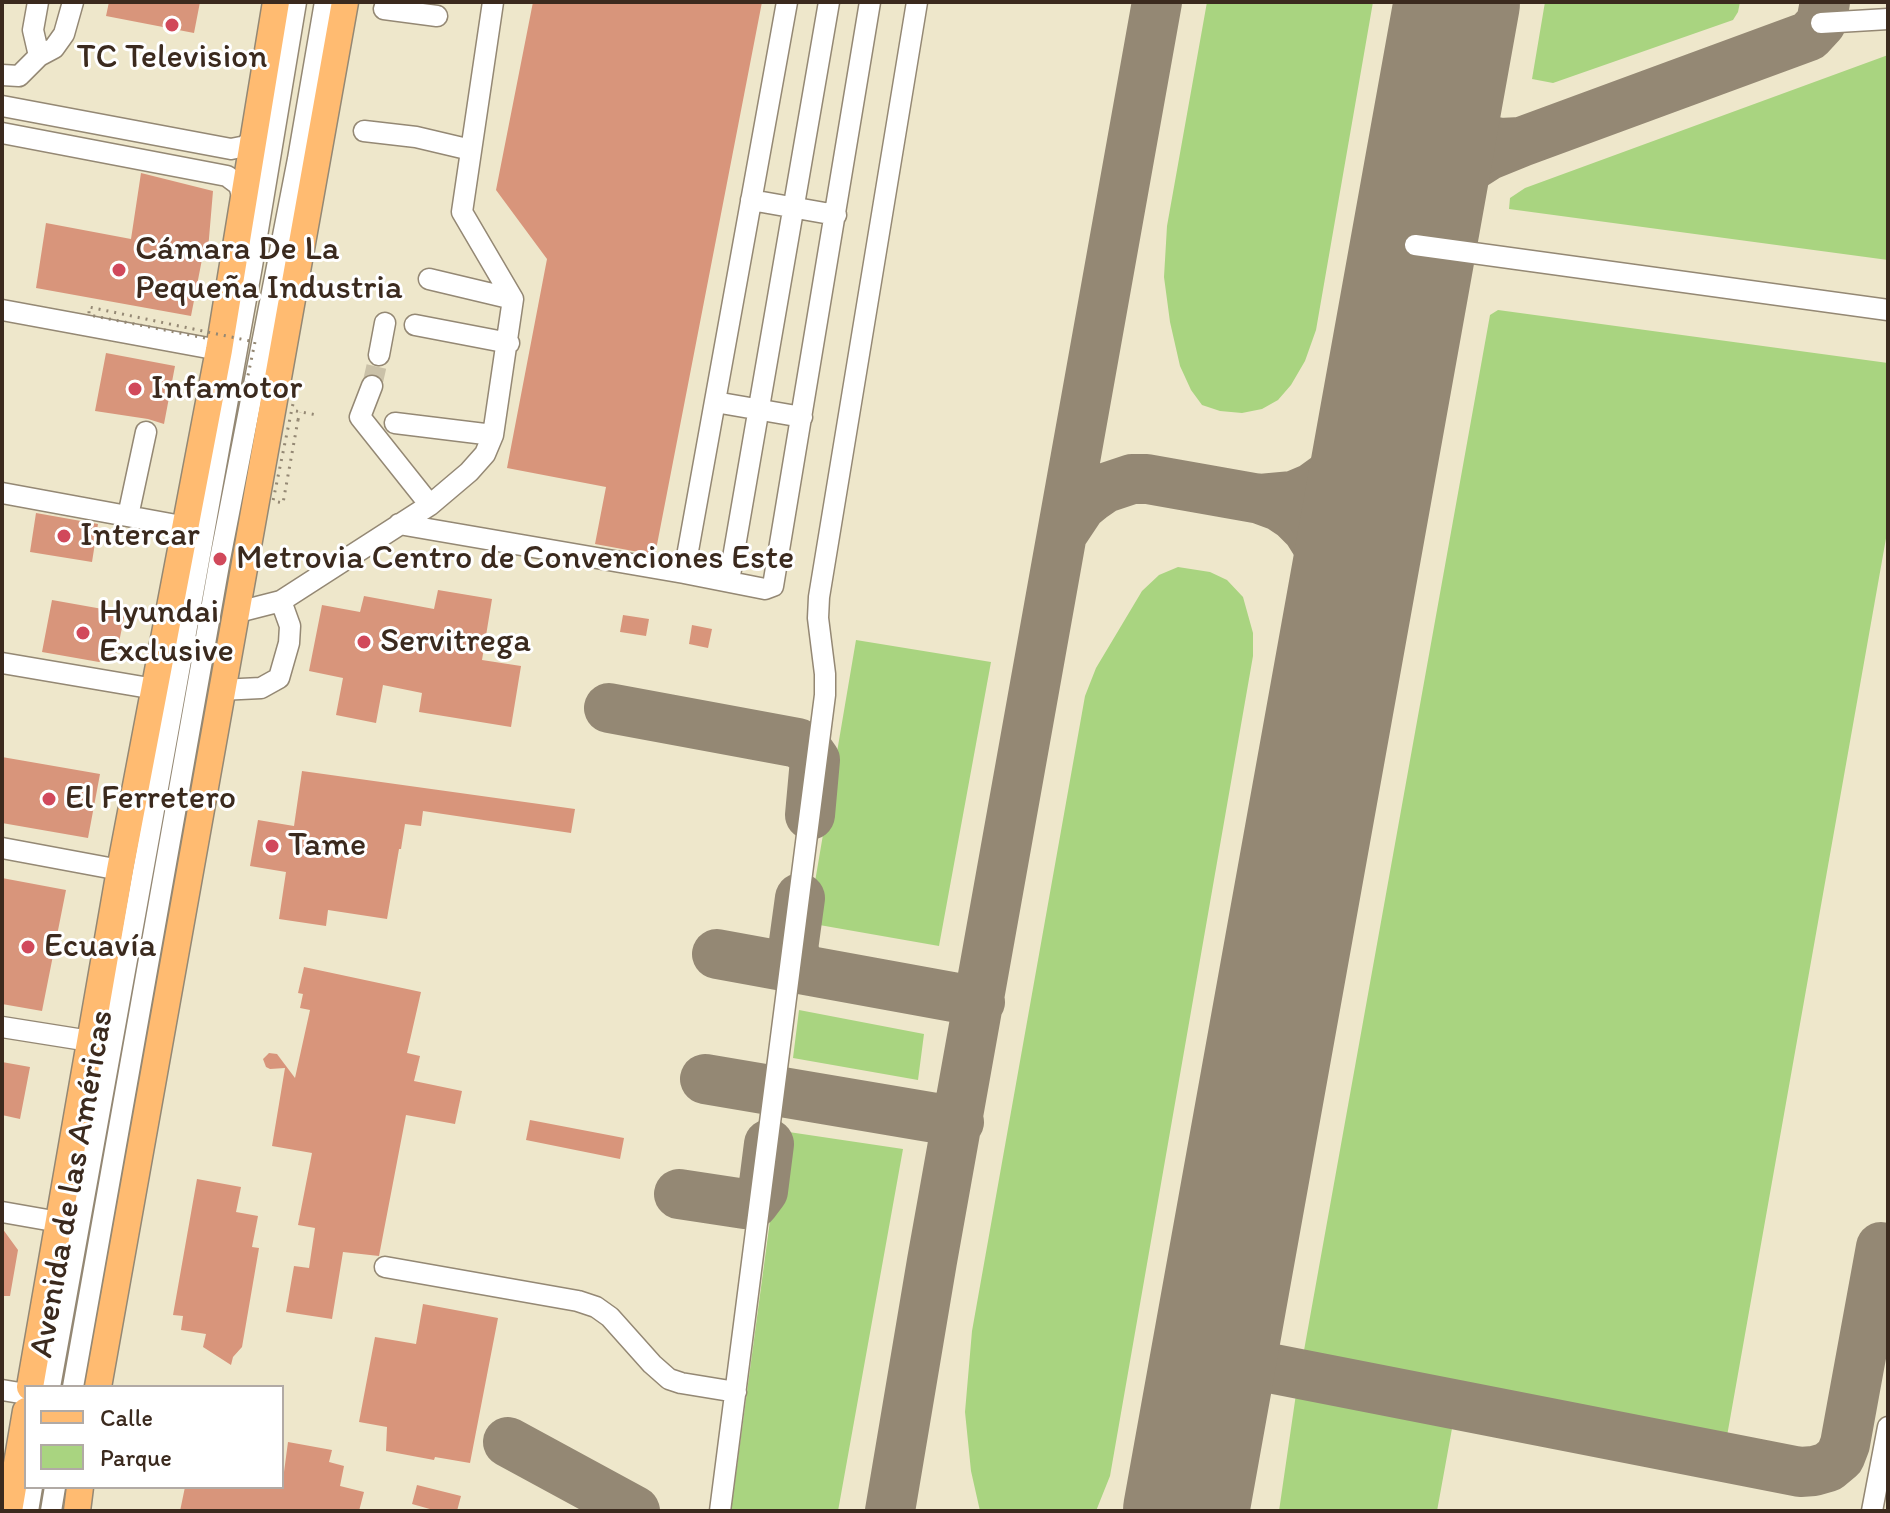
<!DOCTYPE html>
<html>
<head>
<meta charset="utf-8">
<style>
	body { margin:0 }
	#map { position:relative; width:1890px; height:1513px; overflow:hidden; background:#eee7cb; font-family:Itim,sans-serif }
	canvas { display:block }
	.frame { position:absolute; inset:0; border:4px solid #3b2a1e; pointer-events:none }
	.legend { position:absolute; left:24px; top:1385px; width:260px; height:104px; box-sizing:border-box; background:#fff; border:2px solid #b1aaa5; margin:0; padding:10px 14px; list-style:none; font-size:24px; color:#3b2a1e }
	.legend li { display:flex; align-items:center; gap:16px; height:40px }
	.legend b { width:40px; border:2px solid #b1aaa5 }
</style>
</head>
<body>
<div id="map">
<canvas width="1890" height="1513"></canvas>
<div class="frame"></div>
<ul class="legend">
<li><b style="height:10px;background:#ffbb71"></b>Calle</li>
<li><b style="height:22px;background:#a9d480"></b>Parque</li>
</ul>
</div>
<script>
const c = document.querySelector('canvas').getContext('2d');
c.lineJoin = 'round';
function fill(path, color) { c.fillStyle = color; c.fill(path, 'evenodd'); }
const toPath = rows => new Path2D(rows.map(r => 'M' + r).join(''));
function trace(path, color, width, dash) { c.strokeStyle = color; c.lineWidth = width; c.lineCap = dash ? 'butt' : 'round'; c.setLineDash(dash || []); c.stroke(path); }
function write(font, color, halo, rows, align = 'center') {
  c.font = font + ' Itim,sans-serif'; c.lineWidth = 6; c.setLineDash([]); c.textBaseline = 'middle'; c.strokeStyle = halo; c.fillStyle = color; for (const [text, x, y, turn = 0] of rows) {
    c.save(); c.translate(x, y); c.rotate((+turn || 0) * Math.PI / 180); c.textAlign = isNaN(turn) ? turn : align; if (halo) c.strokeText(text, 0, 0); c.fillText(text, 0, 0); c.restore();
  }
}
const green = toPath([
	[1207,2,1373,2,1316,330,1305,361,1291,385,1278,400,1262,409,1242,413,1220,411,1202,405,1191,390,1180,366,1170,322,1164,277,1167,226],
	[1545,2,1740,2,1738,12,1733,20,1553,83,1532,79],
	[1888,55,1888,260,1509,209,1510,198,1525,188],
	[1498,310,1888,363,1888,527,1727,1436,1303,1356,1490,315],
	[1178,567,1210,572,1227,580,1243,597,1253,633,1253,656,1110,1476,1096,1511,980,1511,971,1471,965,1412,972,1331,1085,696,1096,668,1142,591,1159,575],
	[856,640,991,662,939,946,808,923],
	[799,1010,924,1034,918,1080,793,1058],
	[782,1131,903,1149,838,1511,731,1511],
	[1296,1394,1453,1423,1437,1511,1279,1511]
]);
const taxiway = toPath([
	[1446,69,1449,98,1455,114,1463,123,1486,140,1500,143,1521,142,1809,36,1821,23,1825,2],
	[1415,245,1420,224,1429,208,1453,178,1489,155,1521,142],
	[1260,499,1279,506,1294,516,1307,529,1329,564,1341,609,1343,646],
	[1065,530,1081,506,1092,497,1105,488,1132,479,1147,479,1260,499,1293,496,1312,488,1348,462,1360,446,1379,413,1391,380],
	[609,708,798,743,808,750,815,760,810,815],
	[800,898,793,949,799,965,811,971],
	[717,954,980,1002],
	[705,1079,959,1122],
	[679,1194,745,1204,754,1203,763,1191,769,1144],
	[1213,1357,1800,1472,1814,1471,1828,1467,1840,1457,1845,1444,1881,1247],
	[508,1442,635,1511],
	[890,1511,932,1261,1157,2]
]);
const runway = toPath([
	[1186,1511,1457,2]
]);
const building = toPath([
	[109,2,200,2,194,33,106,16],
	[533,2,762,2,655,555,595,544,606,487,507,468,547,259,496,190],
	[141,173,213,191,208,250,204,249,191,316,36,288,46,223,131,239],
	[106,353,175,366,164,424,148,419,95,411],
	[36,513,98,524,92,562,30,552],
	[438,590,492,599,482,660,521,666,511,727,419,712,422,693,383,685,376,723,336,715,343,678,309,671,322,605,360,612,364,596,434,609],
	[52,600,125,613,117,652,99,662,42,652],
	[623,615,649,619,646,636,620,632],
	[692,625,712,629,708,648,689,644],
	[2,757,100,774,88,838,2,823],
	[302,771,575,809,571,833,423,811,421,826,405,824,401,849,399,849,387,919,328,910,326,926,279,919,286,872,250,866,258,820,294,826],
	[2,878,66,890,42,1011,2,1004],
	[304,967,421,992,407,1053,420,1056,414,1081,462,1091,455,1124,406,1115,379,1256,343,1252,332,1319,286,1312,294,1266,309,1268,315,1228,298,1225,312,1153,272,1146,285,1068,270,1069,266,1067,263,1059,269,1053,277,1054,295,1078,310,1010,300,1008,303,994,298,993],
	[2,1062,30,1067,20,1119,2,1115],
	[530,1120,624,1138,620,1159,526,1140],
	[197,1179,241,1187,236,1212,258,1216,252,1247,259,1248,242,1347,233,1357,231,1365,203,1347,206,1334,181,1330,183,1316,173,1315],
	[2,1228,18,1250,10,1296,2,1296],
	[423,1304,498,1318,470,1463,435,1457,434,1460,386,1451,387,1427,359,1422,375,1337,416,1344],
	[288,1442,332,1450,329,1462,344,1466,340,1486,364,1492,359,1511,180,1511,185,1487,282,1487],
	[417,1485,461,1496,457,1511,437,1511,412,1504]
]);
const minorTunnel = toPath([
	[372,386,379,355]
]);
const path = toPath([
	[296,411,317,415],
	[298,420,300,412]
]);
const minor = toPath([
	[38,2,33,30,39,56],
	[787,2,684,573,765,589,773,586,870,2],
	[384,9,437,16],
	[1821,23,1888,19],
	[2,75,19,76,39,56,54,48,64,34,73,2],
	[2,106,231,149,246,146,256,132],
	[364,131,416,137,471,150],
	[2,133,227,176,239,185,244,203],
	[751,200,836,215],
	[1415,245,1888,310],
	[429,279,513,299],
	[2,310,219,350],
	[415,325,509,343],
	[379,355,385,323],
	[372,386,360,417,430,505],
	[715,402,802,417],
	[395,423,493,435],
	[2,493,187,527],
	[128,516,146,432],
	[399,524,684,573],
	[729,581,829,2],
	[234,613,281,601,430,505,469,472,485,454,493,435,513,299,462,212,493,2],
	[2,663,155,689],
	[220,690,261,688,279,678,289,643,290,626,281,601],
	[2,848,120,870],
	[2,1027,90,1041],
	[2,1212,59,1222],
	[385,1267,578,1301,596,1307,610,1317,652,1364,669,1379,681,1383,736,1392],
	[50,1387,252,266,296,2],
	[73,1387,220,559,298,159,325,2],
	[2,1390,26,1394],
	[28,1511,32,1487],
	[51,1511,55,1487],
	[720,1511,825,695,825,674,818,618,819,597,917,2],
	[1872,1511,1888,1427]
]);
const major = toPath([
	[30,1387,120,870,219,350,276,2],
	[98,1387,345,2],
	[9,1511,26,1411],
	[77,1511,80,1487]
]);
const pathBridge = toPath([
	[205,338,89,315,89,307,255,342,246,385,295,394,273,501,283,503,298,420]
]);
const markers = [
	[172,25,8,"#d1495b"],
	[119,270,8,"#d1495b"],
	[135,389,8,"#d1495b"],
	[64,536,8,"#d1495b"],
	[220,559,8,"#d1495b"],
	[83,633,8,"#d1495b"],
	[364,642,8,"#d1495b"],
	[49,799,8,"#d1495b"],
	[272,846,8,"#d1495b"],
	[28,947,8,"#d1495b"]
];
const poiNames = [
	["TC Television",172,58,"center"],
	["Cámara De La",135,250],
	["Pequeña Industria",135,289],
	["Infamotor",151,389],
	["Intercar",80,536],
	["Metrovia Centro de Convenciones Este",236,559],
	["Hyundai",99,613],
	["Exclusive",99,652],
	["Servitrega",380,642],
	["El Ferretero",65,799],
	["Tame",288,846],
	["Ecuavía",44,947]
];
const streetNames = [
	["Avenida de las Américas",73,1184,-80]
];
fill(green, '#a9d480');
trace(taxiway, '#948874', 50);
trace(runway, '#948874', 126);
fill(building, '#d8957b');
trace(minorTunnel, '#cac1a8', 20, [20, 10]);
trace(minor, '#948874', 23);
trace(major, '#948874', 29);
trace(path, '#948874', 3, [2, 6]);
trace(minor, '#fff', 20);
trace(major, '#ffbb71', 26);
trace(pathBridge, '#948874', 3, [2, 6]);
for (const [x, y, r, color] of markers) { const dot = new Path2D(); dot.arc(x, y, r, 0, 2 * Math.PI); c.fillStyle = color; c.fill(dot); trace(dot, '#fff', 3); }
write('34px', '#3b2a1e', '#fff', poiNames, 'left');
write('34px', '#3b2a1e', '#fff', streetNames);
</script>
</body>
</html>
